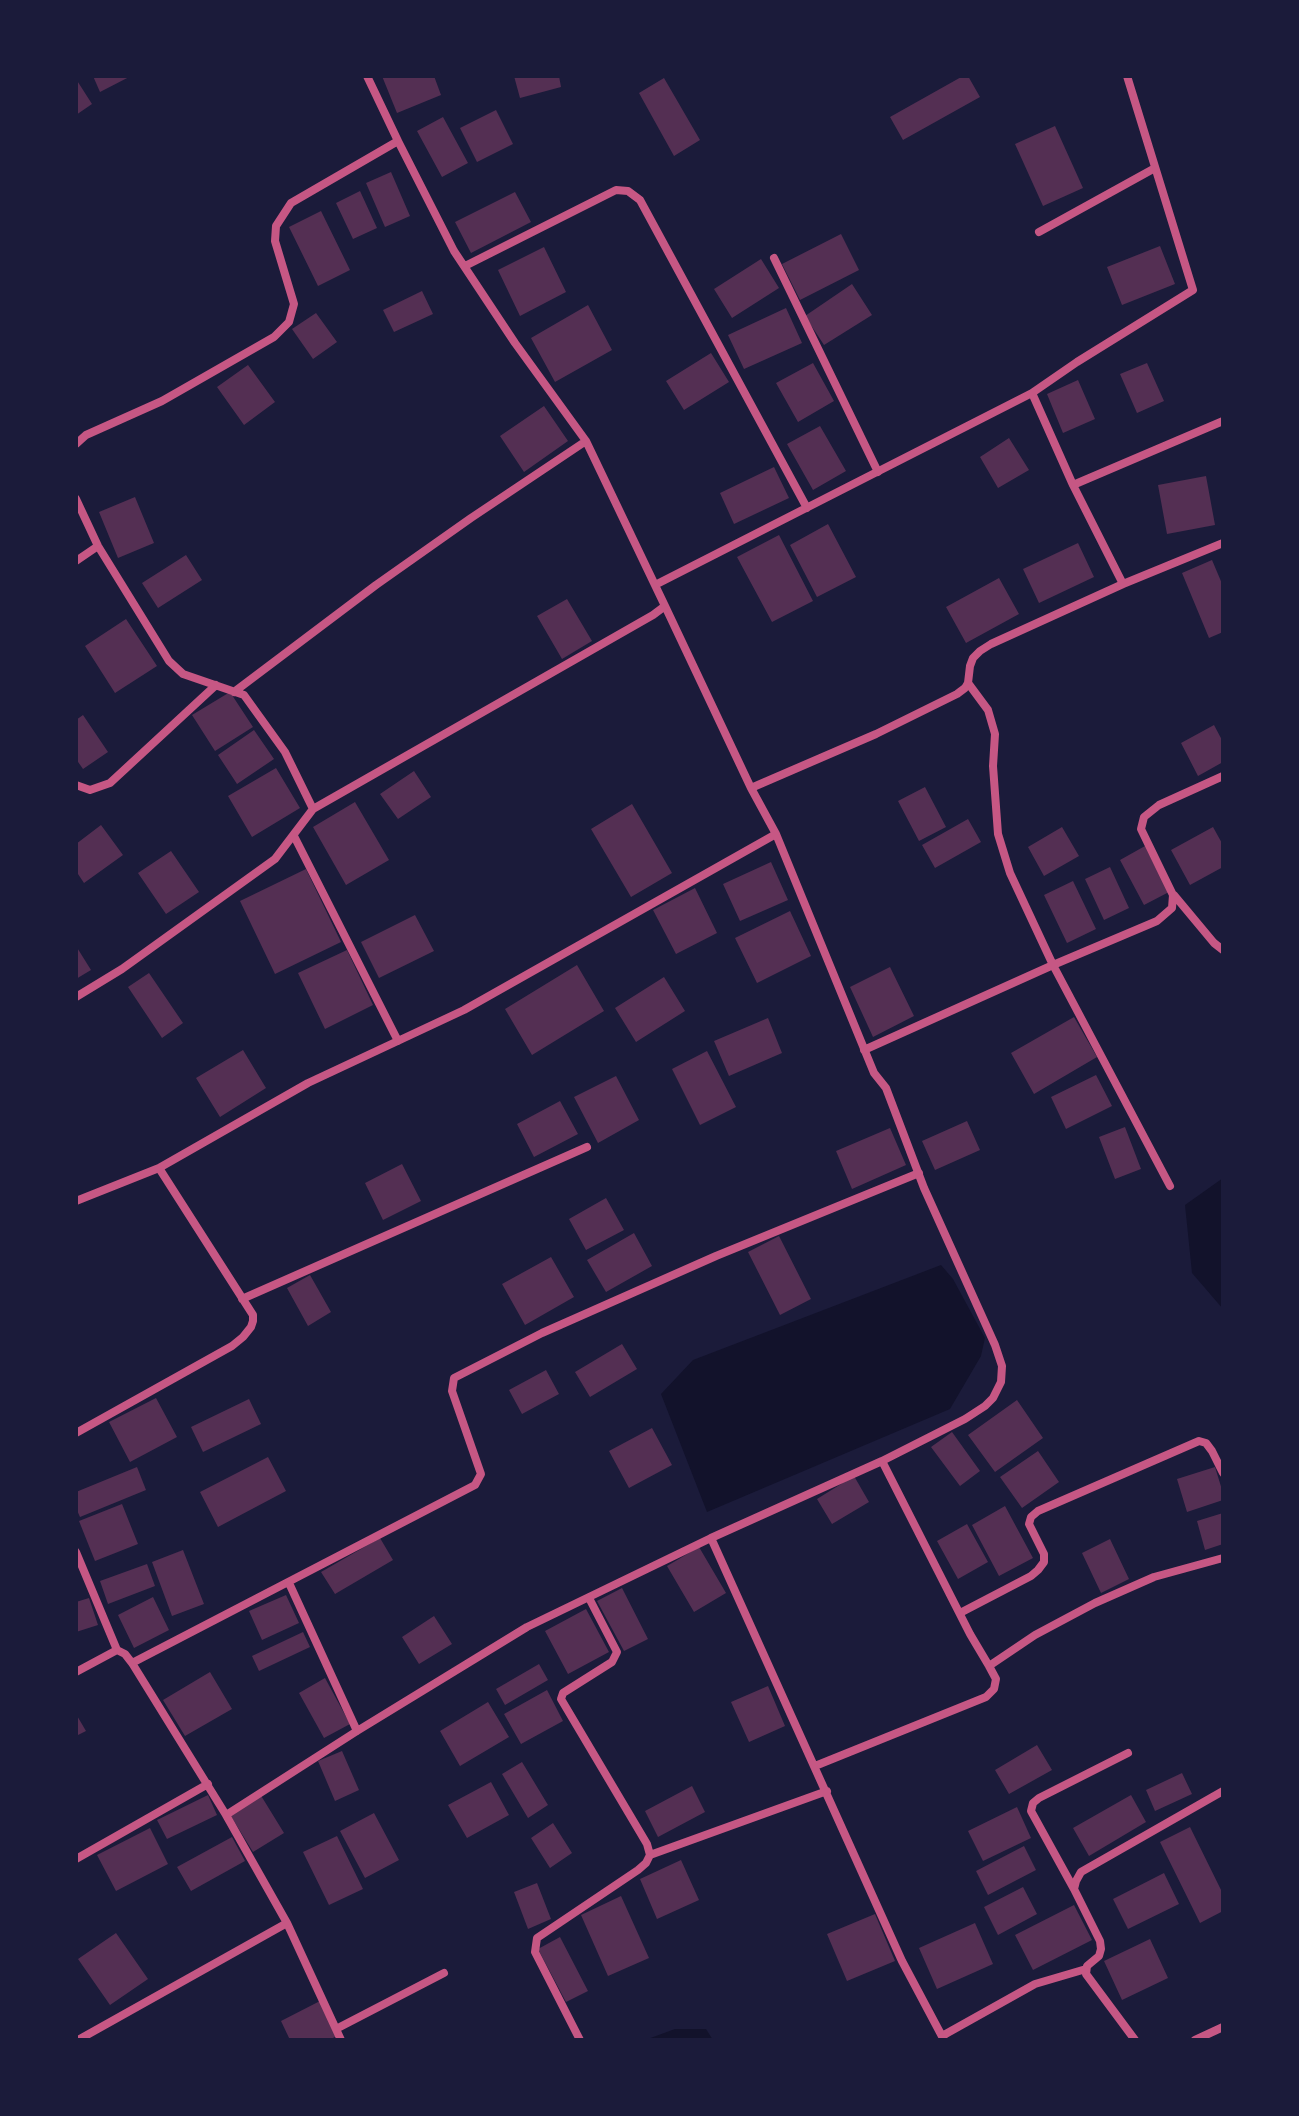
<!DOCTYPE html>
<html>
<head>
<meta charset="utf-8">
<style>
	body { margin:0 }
	#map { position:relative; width:1299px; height:2116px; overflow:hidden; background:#1b1b3a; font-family:"Roboto Condensed",sans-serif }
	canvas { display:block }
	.frame { position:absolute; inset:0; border:78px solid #1b1b3a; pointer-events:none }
</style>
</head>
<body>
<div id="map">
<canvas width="1299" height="2116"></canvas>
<div class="frame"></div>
</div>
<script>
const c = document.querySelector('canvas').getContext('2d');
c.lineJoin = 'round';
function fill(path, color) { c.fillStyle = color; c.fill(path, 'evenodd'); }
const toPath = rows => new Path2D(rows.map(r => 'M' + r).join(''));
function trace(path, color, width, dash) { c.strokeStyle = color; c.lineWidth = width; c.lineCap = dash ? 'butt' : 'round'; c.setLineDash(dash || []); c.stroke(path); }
const water = toPath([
	[1223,1178,1223,1309,1192,1273,1185,1205],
	[941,1265,953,1279,985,1338,981,1356,950,1409,707,1512,661,1394,693,1360],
	[675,2029,706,2029,713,2040,645,2040]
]);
const building = toPath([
	[93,76,131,76,100,92],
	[382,76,434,76,441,95,397,113],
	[514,76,559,76,561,87,520,98],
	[963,76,968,76,980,97,903,140,890,117],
	[664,78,700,140,674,156,639,93],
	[76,79,92,104,76,115],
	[496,110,513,144,477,162,460,128],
	[443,117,468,163,442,177,417,131],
	[1055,126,1083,188,1043,206,1015,144],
	[391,172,410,216,385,227,366,183],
	[360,191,377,228,353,239,336,203],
	[515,192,531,222,471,253,455,222],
	[321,211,350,270,318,286,289,227],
	[841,234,859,270,800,300,782,264],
	[1160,246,1175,284,1122,305,1107,267],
	[544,247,566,292,520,316,498,270],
	[761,259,779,288,732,318,714,289],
	[852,284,872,315,824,345,805,316],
	[422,291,433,314,394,332,383,310],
	[588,305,612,350,555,382,531,338],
	[786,308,802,343,744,369,728,335],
	[316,313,337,342,313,359,292,329],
	[711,353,729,382,684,410,666,381],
	[813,363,834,401,798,422,776,383],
	[1147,363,1164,401,1137,413,1120,374],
	[248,365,275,402,244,425,217,387],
	[1078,380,1095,419,1063,433,1047,394],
	[544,406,568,441,524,472,500,436],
	[820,426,846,471,813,490,787,444],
	[1009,438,1029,470,998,488,980,457],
	[774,467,789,498,734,524,720,493],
	[1206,476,1215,525,1167,534,1158,485],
	[135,497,154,543,118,558,99,512],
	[828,524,856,577,817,597,790,545],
	[779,535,813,601,772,622,737,557],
	[1078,543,1094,577,1039,603,1023,569],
	[186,555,202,580,158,608,142,583],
	[1212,560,1223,586,1223,632,1209,638,1182,573],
	[999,578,1019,614,966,643,946,607],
	[567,599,592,641,562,659,537,616],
	[126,619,157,666,115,693,85,646],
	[230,692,253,727,215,751,192,715],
	[83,715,108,752,83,769,76,759,76,720],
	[1214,725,1223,742,1223,762,1198,776,1181,743],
	[254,730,274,759,237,784,218,755],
	[276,768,300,808,252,837,228,796],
	[414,771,431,797,398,819,380,794],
	[925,787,946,827,919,841,898,801],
	[355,802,389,860,346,885,313,827],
	[632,804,672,873,631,897,591,829],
	[968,819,981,842,935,868,922,845],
	[101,825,123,855,84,883,76,871,76,844],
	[1062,827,1079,856,1044,876,1028,847],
	[1213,827,1223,845,1223,867,1190,885,1171,850],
	[1145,846,1169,892,1144,905,1120,860],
	[171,851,199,892,166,914,138,873],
	[771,862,788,900,740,921,723,884],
	[1110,867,1129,908,1104,920,1085,879],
	[306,869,341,942,275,974,240,901],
	[1073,881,1096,929,1067,943,1044,895],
	[695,888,717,933,676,954,653,910],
	[790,911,811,956,757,983,735,938],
	[415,915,434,951,379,978,361,942],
	[76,946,91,970,76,979],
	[347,950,373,1005,325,1029,298,973],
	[577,965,604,1011,532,1055,505,1009],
	[890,967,914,1016,873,1037,850,987],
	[149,973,183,1023,162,1038,128,987],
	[664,977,685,1011,636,1042,615,1008],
	[1074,1017,1097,1057,1034,1094,1011,1053],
	[768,1018,782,1053,729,1076,714,1041],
	[243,1050,266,1088,220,1117,196,1078],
	[707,1051,736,1107,700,1125,672,1069],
	[1096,1075,1112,1106,1066,1129,1051,1097],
	[616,1076,639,1120,598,1143,574,1097],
	[560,1101,578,1134,534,1157,517,1124],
	[967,1121,980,1150,935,1170,922,1141],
	[1125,1127,1141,1169,1115,1179,1099,1137],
	[890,1128,906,1165,852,1189,836,1151],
	[402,1164,421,1201,383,1220,365,1183],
	[606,1198,624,1230,586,1250,569,1219],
	[634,1233,652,1266,606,1292,587,1260],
	[779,1236,811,1299,780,1315,748,1252],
	[551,1257,574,1297,525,1325,502,1284],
	[310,1275,331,1312,308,1326,287,1288],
	[622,1344,637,1369,590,1397,575,1372],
	[546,1370,559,1394,522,1414,509,1390],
	[156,1398,177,1437,130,1462,109,1422],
	[249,1399,261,1424,203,1452,191,1427],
	[1017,1400,1043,1438,995,1472,968,1435],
	[652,1428,672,1465,629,1488,609,1451],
	[952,1432,980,1471,960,1486,931,1447],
	[1038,1451,1059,1482,1022,1508,1000,1477],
	[268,1457,286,1491,218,1527,200,1492],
	[137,1467,146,1490,80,1517,76,1508,76,1492],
	[1215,1467,1223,1493,1223,1500,1187,1512,1177,1479],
	[854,1476,869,1502,832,1524,817,1499],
	[122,1504,138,1544,95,1561,79,1521],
	[1005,1506,1033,1558,999,1576,972,1525],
	[1223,1513,1223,1544,1205,1550,1197,1521],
	[967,1524,988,1562,958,1579,937,1541],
	[380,1538,393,1560,335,1594,321,1572],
	[1110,1539,1129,1579,1101,1593,1082,1553],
	[699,1547,726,1593,694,1612,667,1566],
	[183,1550,204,1604,172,1616,152,1562],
	[147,1564,155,1586,108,1604,100,1581],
	[622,1588,648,1639,624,1651,597,1601],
	[286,1595,299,1623,262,1640,249,1611],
	[153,1597,169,1630,134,1648,118,1615],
	[89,1598,98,1625,76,1632,76,1602],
	[586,1609,609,1652,568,1674,545,1631],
	[434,1616,452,1644,419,1664,402,1637],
	[303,1632,310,1647,259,1671,252,1656],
	[539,1664,548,1680,505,1705,496,1689],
	[210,1672,232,1709,185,1736,163,1700],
	[325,1678,350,1724,324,1738,299,1693],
	[768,1686,785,1726,749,1742,731,1702],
	[547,1690,563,1721,521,1744,504,1714],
	[488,1702,509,1737,460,1766,440,1731],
	[76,1714,86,1731,76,1736],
	[1037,1745,1052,1770,1009,1794,995,1770],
	[342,1751,359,1790,335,1801,318,1761],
	[522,1762,548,1805,528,1818,502,1774],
	[1182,1773,1192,1794,1155,1811,1146,1790],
	[491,1782,509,1815,467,1838,448,1805],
	[692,1786,705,1812,658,1837,645,1811],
	[260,1794,284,1833,253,1852,229,1813],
	[208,1795,217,1815,167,1839,157,1820],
	[1131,1795,1146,1822,1089,1856,1073,1828],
	[1017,1807,1031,1838,983,1861,968,1831],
	[374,1813,399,1860,365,1878,340,1831],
	[553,1823,572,1853,550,1868,531,1838],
	[1190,1827,1223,1894,1223,1911,1200,1923,1160,1842],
	[150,1828,168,1864,116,1891,97,1855],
	[337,1836,363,1889,329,1905,303,1852],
	[232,1837,245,1861,191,1891,177,1867],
	[1024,1846,1036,1870,988,1895,976,1871],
	[681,1860,699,1900,657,1919,640,1879],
	[1164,1873,1179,1904,1128,1929,1113,1899],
	[537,1883,551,1919,528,1929,514,1892],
	[1023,1887,1037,1914,998,1935,984,1907],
	[621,1896,649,1958,608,1976,581,1915],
	[1074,1905,1092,1940,1033,1970,1015,1935],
	[875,1914,895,1961,847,1981,827,1934],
	[975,1923,993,1964,937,1989,919,1948],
	[116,1933,148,1979,110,2005,78,1959],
	[560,1937,588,1991,566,2002,538,1949],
	[1150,1939,1168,1978,1122,2000,1104,1961],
	[320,2001,337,2036,329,2040,290,2040,281,2021]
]);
const minor = toPath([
	[1127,76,1193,290,1077,362,1032,393,1073,485,1123,584,1223,543],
	[398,141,454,251,515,343,586,441,665,606],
	[1039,232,1155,168],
	[774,258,878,472],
	[465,266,616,190,628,191,640,200,807,508],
	[76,444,86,435,162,401,274,337,289,322,294,304,275,241,276,226,291,203,398,141,367,76],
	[1073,485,1223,421],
	[76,499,98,546,169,661,183,674,244,695,285,752,313,809,275,859,122,969,76,997],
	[76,561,98,546],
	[655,585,1032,393],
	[968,683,988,710,995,734,993,766,998,834,1010,873,1053,965,1170,1186],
	[234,692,376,585,471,518,586,441],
	[76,785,90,790,110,783,216,685],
	[751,788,876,734,957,694,965,688,968,683,970,666,973,658,980,651,991,644,1123,584],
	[313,809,653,615,665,606,751,788,776,834,874,1073,886,1088,924,1188,995,1345,1002,1366,1001,1382,993,1398,985,1406,965,1419,882,1461,711,1538],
	[294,836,398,1041],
	[1174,895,1214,943,1223,950],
	[864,1050,1053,965,1157,921,1172,908,1173,895,1141,829,1144,817,1159,805,1223,776],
	[76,1201,159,1168,308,1083,464,1010,776,834],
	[242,1299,587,1147],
	[76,1433,232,1346,243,1337,251,1327,253,1321,253,1315,159,1168],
	[76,1552,117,1650],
	[289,1583,357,1731],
	[960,1613,1031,1576,1038,1570,1044,1562,1044,1554,1029,1524,1031,1517,1038,1511,1199,1441,1206,1443,1212,1451,1223,1473],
	[132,1663,475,1485,481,1474,452,1391,454,1378,542,1333,716,1256,919,1173],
	[989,1666,1035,1635,1095,1603,1154,1577,1223,1558],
	[76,1672,117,1650,125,1654,132,1663,226,1815,287,1923,341,2040],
	[815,1766,986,1697,994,1689,996,1679,989,1666,970,1634,882,1461],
	[226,1815,357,1731,527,1627,711,1538,902,1961,944,2040],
	[650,1855,827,1791],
	[76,1859,208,1784],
	[1074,1889,1031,1811,1033,1803,1039,1798,1128,1753],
	[336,2029,444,1973],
	[942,2036,1035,1984,1086,1969],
	[78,2040,287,1923],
	[580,2040,535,1952,537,1938,638,1870,646,1863,650,1855,647,1844,561,1699,563,1693,612,1662,617,1652,589,1598],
	[1135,2040,1086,1974,1087,1966,1099,1956,1101,1949,1100,1941,1074,1889,1076,1881,1081,1872,1223,1791],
	[1195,2040,1223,2027]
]);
fill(water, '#12122b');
fill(building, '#542f53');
trace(minor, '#c65784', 8);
</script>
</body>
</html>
